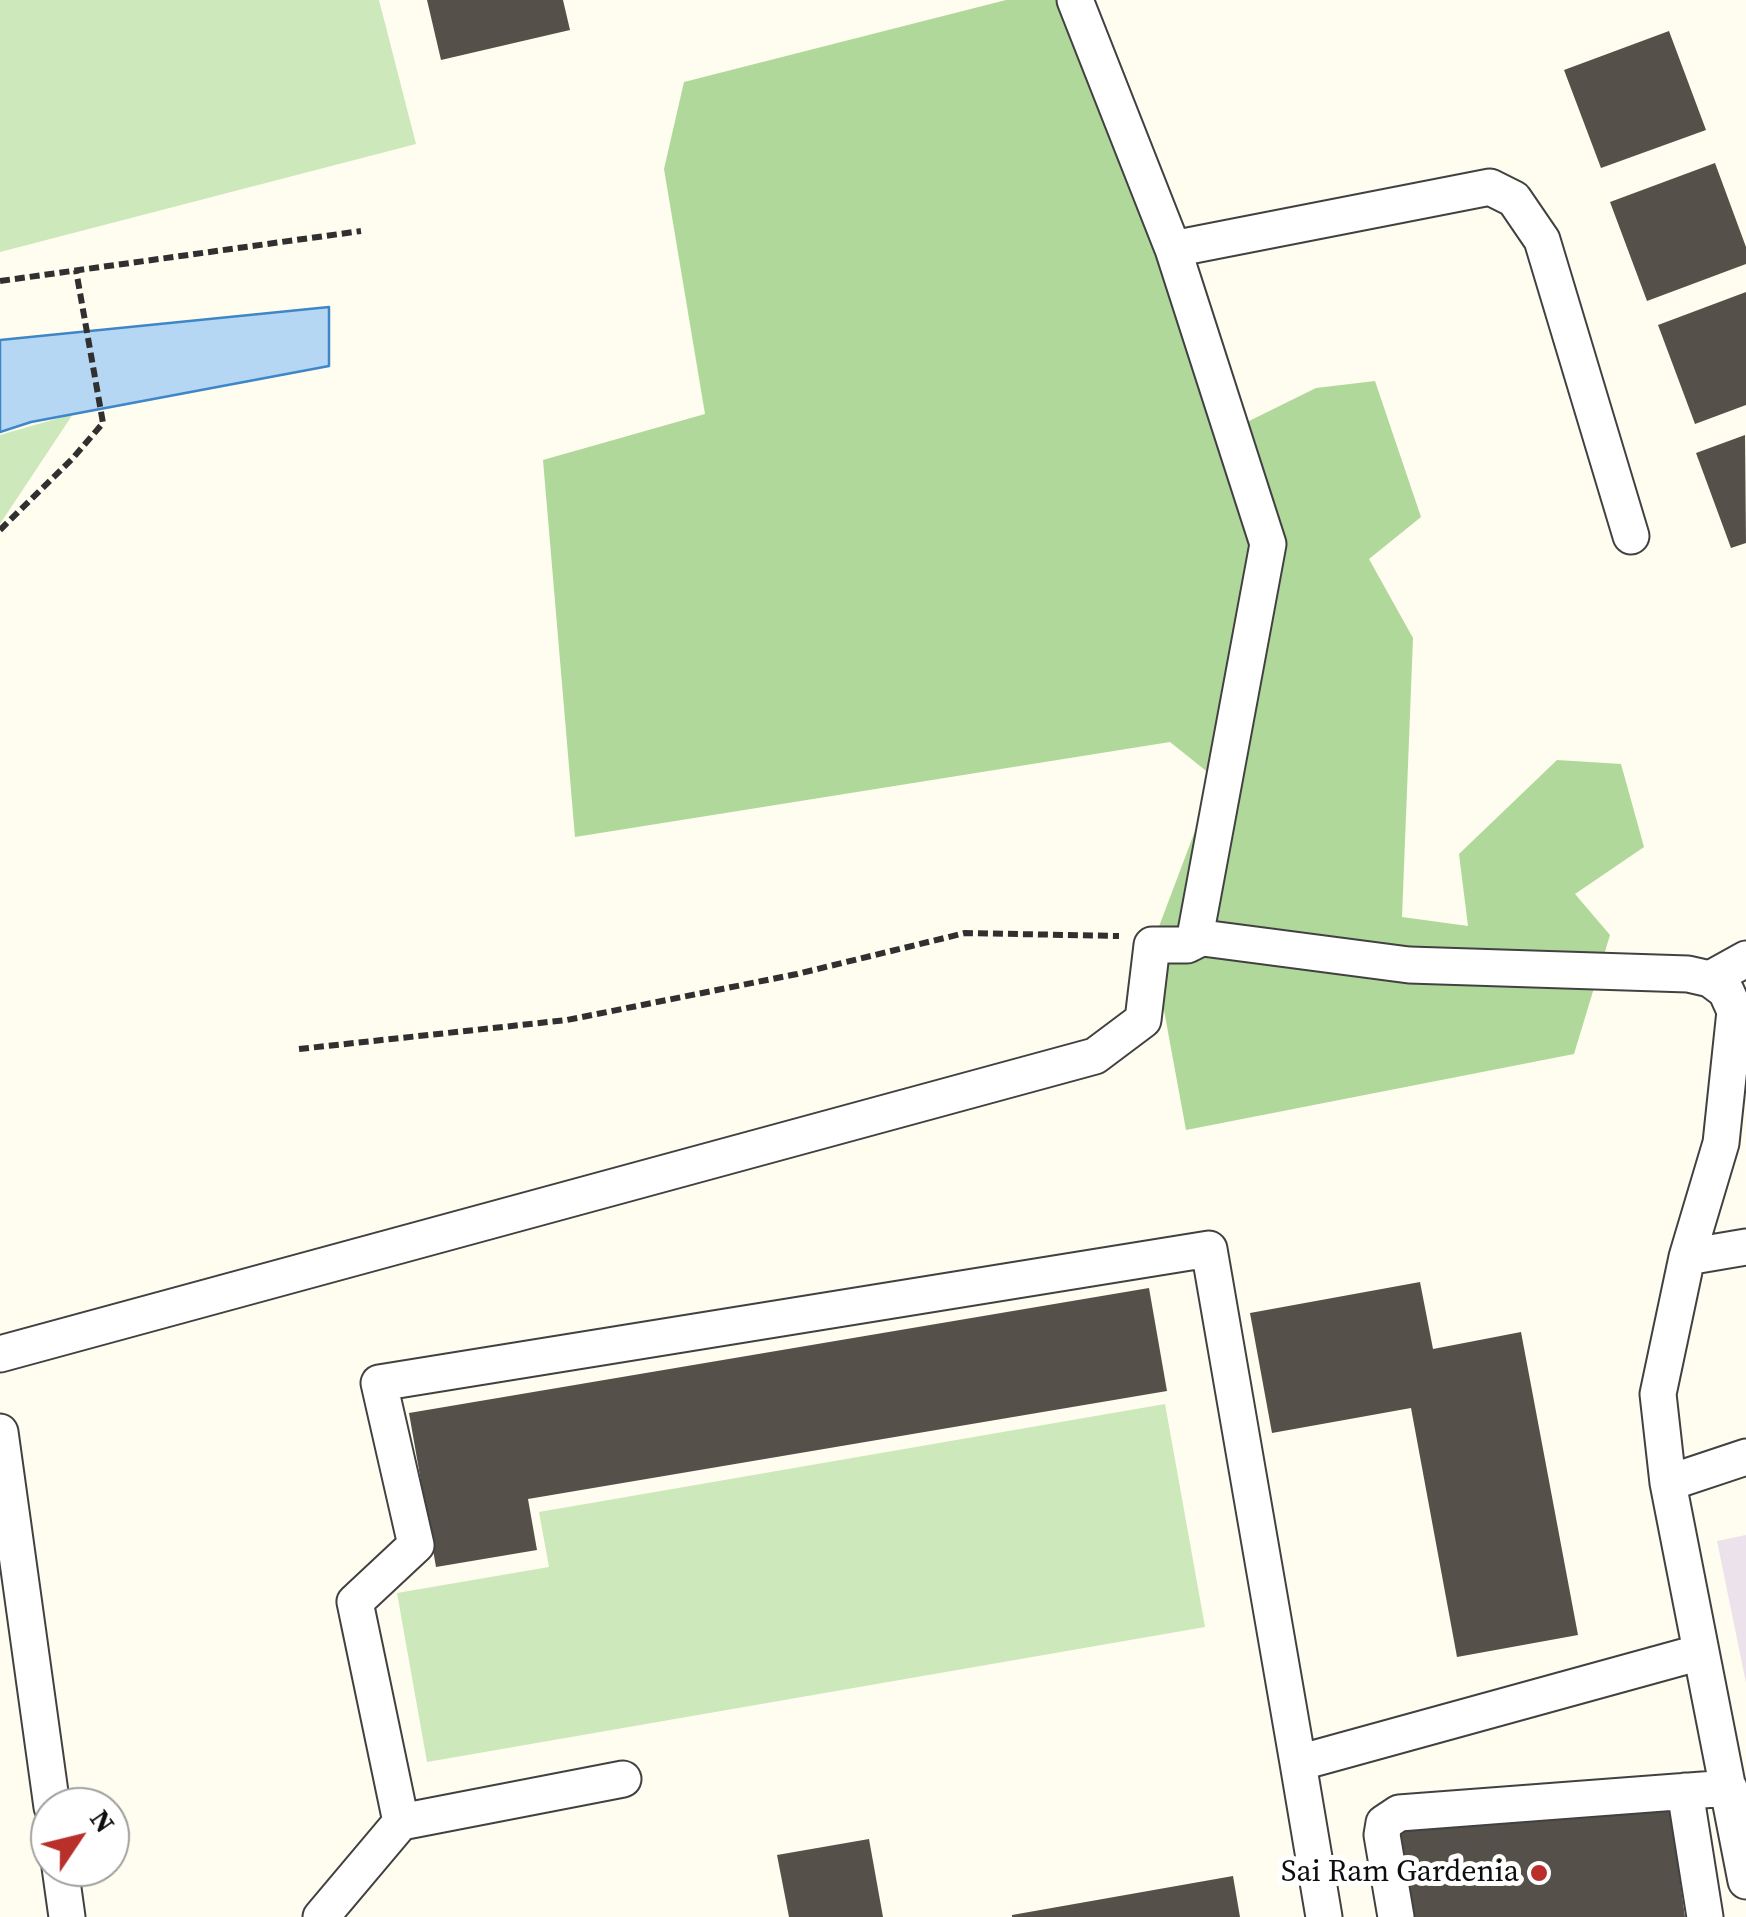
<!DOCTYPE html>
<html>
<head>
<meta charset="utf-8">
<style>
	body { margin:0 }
	#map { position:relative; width:1746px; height:1917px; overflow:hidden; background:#fefdef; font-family:"Source Serif 4",serif }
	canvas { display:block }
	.north { position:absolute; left:30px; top:1787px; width:100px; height:100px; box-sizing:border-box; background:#fff; border:2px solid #9f9f9f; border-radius:50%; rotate:55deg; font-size:28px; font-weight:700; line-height:40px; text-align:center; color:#0e0e0e }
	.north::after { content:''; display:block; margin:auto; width:35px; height:45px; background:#b9302b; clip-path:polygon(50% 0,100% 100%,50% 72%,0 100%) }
</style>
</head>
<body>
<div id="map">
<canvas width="1746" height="1917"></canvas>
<div class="north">N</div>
</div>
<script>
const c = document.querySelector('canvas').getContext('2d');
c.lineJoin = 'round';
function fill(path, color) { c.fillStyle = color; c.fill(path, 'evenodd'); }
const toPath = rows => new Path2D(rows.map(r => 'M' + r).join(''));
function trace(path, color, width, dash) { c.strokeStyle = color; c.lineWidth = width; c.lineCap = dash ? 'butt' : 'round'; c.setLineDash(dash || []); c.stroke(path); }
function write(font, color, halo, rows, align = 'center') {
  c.font = font + ' "Source Serif 4",serif'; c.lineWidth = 10; c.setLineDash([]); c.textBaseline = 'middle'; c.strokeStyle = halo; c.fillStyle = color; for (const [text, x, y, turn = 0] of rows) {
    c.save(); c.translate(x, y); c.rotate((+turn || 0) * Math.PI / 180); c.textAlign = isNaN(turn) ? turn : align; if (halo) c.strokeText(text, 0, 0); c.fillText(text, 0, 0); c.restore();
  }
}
const industrial = toPath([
	[1746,1535,1746,1683,1717,1541]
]);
const green = toPath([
	[0,0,379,0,416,144,0,252],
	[73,414,0,524,0,435],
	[1165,1404,1205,1627,427,1762,397,1593,549,1567,539,1512]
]);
const forest = toPath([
	[1006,0,1061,0,1245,423,1316,388,1375,381,1421,517,1369,559,1413,638,1402,917,1468,926,1459,854,1557,760,1621,764,1644,847,1575,894,1610,935,1574,1054,1186,1130,1152,945,1215,778,1170,742,575,837,543,460,705,414,664,169,684,82]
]);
const water = toPath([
	[329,307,329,366,31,422,0,432,0,340,329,307]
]);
const building = toPath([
	[427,0,563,0,570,30,441,60],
	[1669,31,1706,130,1601,168,1564,70],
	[1715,163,1746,247,1746,264,1647,301,1610,202],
	[1746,292,1746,405,1695,424,1658,325],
	[1745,435,1746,543,1731,548,1696,453],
	[1420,1282,1433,1349,1521,1332,1578,1635,1457,1657,1411,1408,1272,1433,1250,1313],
	[1149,1288,1167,1391,528,1499,537,1550,436,1567,409,1413],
	[1668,1793,1685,1917,1406,1917,1394,1828],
	[869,1839,883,1917,789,1917,777,1855],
	[1233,1876,1240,1917,1012,1917,1012,1915]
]);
const path = toPath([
	[0,281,361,231],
	[0,530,73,458,103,423,76,270],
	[299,1049,567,1020,797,974,965,933,1119,936]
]);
const minor = toPath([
	[1075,0,1173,249,1268,544,1195,937,1409,965,1688,974,1710,979,1726,991,1735,1011,1721,1143,1687,1257,1658,1394,1668,1483,1746,1881],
	[1173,249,1490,187,1514,199,1542,240,1631,536],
	[1710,979,1746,959],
	[1687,1257,1746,1247],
	[0,1354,1095,1056,1143,1020,1152,945,1187,945,1201,938],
	[0,1432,52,1807],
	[1668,1483,1746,1457],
	[1298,1763,1324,1917],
	[1685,1791,1705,1917],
	[401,1822,355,1602,416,1545,379,1383,1209,1249,1298,1763,1701,1652],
	[60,1867,67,1917],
	[321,1917,401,1822,623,1779],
	[1396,1917,1382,1835,1384,1823,1399,1813,1729,1788]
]);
const markers = [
	[1539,1873,10,"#b9302b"]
];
const poiNames = [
	["Sai Ram Gardenia",1519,1873]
];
fill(industrial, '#ece2ec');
fill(green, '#cde8ba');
fill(forest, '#b0d89a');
fill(water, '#b5d7f4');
trace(water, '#3f86c8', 2.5);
fill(building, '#56504a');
trace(minor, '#414141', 39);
trace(path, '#303030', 6, [10, 5]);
trace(minor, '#fff', 35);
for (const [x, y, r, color] of markers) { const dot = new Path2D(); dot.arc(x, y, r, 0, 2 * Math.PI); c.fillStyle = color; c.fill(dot); trace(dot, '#fff', 4); }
write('30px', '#0e0e0e', '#fff', poiNames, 'right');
</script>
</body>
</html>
